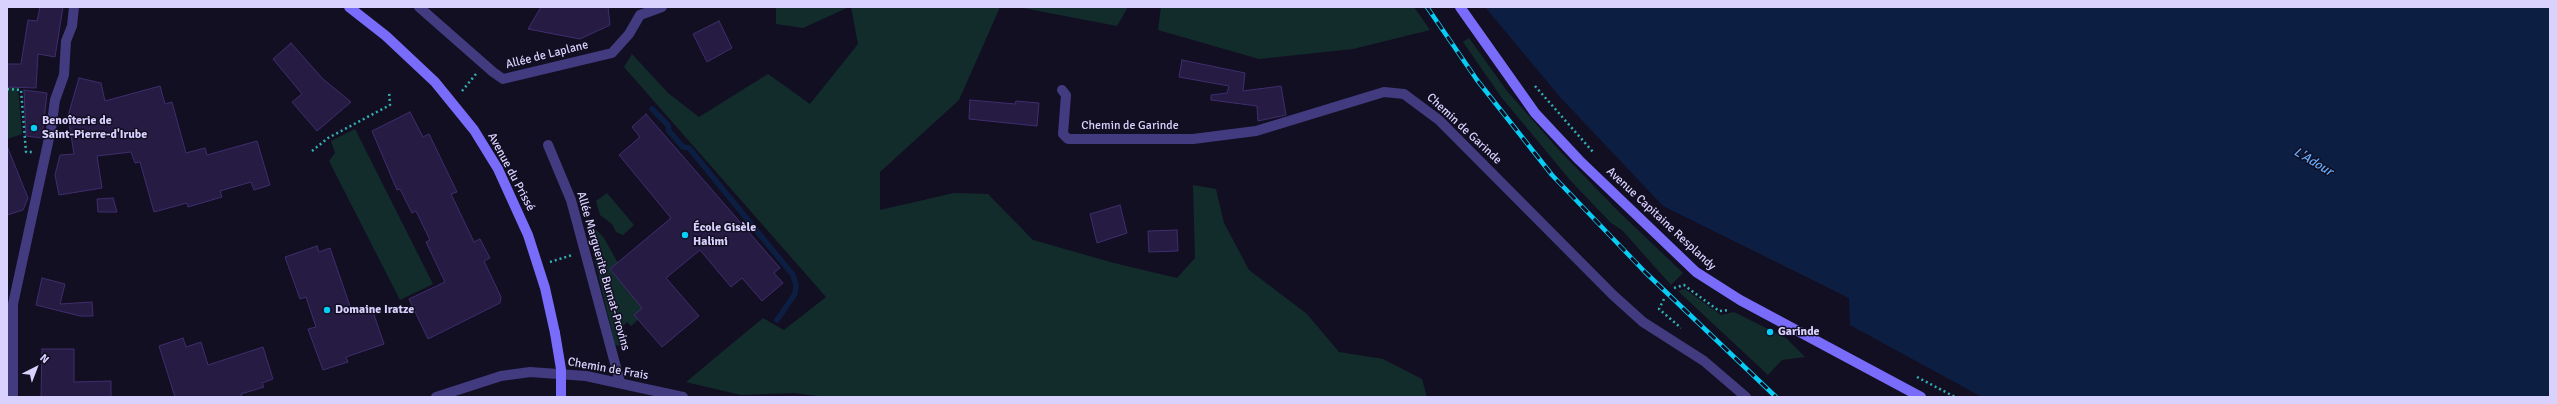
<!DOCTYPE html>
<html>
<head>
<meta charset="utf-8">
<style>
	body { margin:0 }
	#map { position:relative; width:2557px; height:404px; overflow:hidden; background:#130f23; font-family:Signika,sans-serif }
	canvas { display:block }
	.frame { position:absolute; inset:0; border:8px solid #dad2fe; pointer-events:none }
	.north { position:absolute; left:16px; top:348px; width:40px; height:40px; -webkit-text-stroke:3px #130f23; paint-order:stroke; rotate:42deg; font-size:11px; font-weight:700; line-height:16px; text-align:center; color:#dad2fe }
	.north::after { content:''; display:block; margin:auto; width:14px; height:18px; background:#dad2fe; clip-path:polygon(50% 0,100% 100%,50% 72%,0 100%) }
</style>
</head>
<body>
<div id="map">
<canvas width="2557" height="404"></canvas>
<div class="frame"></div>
<div class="north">N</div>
</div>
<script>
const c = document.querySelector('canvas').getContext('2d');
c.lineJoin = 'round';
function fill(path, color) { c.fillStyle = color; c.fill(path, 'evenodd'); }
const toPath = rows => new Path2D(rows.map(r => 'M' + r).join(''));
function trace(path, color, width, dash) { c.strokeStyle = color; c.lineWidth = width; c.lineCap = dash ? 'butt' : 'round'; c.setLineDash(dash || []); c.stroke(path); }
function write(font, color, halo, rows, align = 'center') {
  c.font = font + ' Signika,sans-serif'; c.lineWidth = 3; c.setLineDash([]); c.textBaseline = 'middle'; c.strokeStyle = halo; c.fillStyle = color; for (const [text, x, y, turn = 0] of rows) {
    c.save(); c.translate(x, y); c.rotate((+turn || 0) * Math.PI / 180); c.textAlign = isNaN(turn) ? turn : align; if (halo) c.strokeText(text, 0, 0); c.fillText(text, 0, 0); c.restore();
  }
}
const green = toPath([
	[776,7,849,7,803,28,776,24],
	[851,7,1000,7,959,100,880,172,880,210,954,193,988,194,1033,240,1114,263,1177,278,1195,258,1193,185,1216,189,1224,223,1249,270,1307,314,1339,352,1383,359,1422,379,1427,397,825,397,793,393,741,395,686,382,763,318,784,330,826,297,624,67,632,54,668,93,699,117,768,74,810,104,858,44],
	[1018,7,1128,7,1117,26],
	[1161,7,1414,7,1430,30,1353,49,1259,59,1158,30],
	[1469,38,1507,91,1558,149,1619,212,1683,273,1671,285,1622,230,1611,223,1570,180,1502,98,1463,42],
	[7,87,18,87,22,134,7,139],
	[355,129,433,284,400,300,329,161,335,153,331,141],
	[607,193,634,225,623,235,616,232,612,224,600,215,596,201],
	[592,225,604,238,618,263,610,270,648,311,631,326,627,322,621,328,625,332,619,338,627,347,615,345,587,227],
	[1685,289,1721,315,1734,312,1786,338,1805,357,1782,360,1768,375,1678,291]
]);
const water = toPath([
	[1485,7,2550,7,2550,397,1982,397,1850,325,1849,298,1663,206,1560,97]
]);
const stream = toPath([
	[652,109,668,125,669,131,683,147,689,148,793,275,796,285,795,294,777,320]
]);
const building = toPath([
	[40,7,63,7,55,57,38,54,36,88,7,87,7,64,21,64,28,20,37,21,40,7],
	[541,7,608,7,610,25,580,39,528,29,541,7],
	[719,21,732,48,707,62,693,34,719,21],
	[291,43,323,79,351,102,317,131,292,102,302,94,273,59,291,43],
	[1182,60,1245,73,1243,91,1281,86,1286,115,1258,121,1257,106,1211,100,1211,95,1227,93,1229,86,1179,77,1182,60],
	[79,78,101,83,105,101,160,86,165,104,172,102,186,153,205,148,207,155,257,141,270,185,254,190,251,182,220,191,222,197,188,207,187,203,154,212,140,162,135,163,131,152,97,156,102,188,59,195,55,175,60,155,74,154,68,116,79,78],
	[24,90,47,93,42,138,26,136,24,90],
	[970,100,1015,104,1016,101,1039,103,1037,126,969,119,970,100],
	[410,112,423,137,429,134,457,192,451,194,474,242,480,239,490,258,484,261,501,297,500,303,428,339,409,299,445,282,426,242,430,240,416,211,412,213,400,189,397,190,372,131,410,112],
	[646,114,780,268,774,273,783,283,762,301,742,278,731,287,700,250,666,278,699,316,662,347,634,315,642,308,610,269,671,218,619,155,640,137,632,127,646,114],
	[7,146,28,198,23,210,7,215,7,146],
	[113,198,117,212,98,212,97,199,113,198],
	[1120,205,1127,233,1097,243,1090,214,1120,205],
	[1177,230,1178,251,1149,252,1148,231,1177,230],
	[317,246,319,252,330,248,351,309,355,308,357,314,372,309,384,344,346,357,348,362,323,370,308,329,316,327,306,297,300,299,285,257,317,246],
	[42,278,65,284,60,304,92,302,93,316,80,316,36,305,42,278],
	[183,338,186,347,201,342,208,365,263,347,273,379,262,383,264,387,241,394,242,397,175,397,159,346,183,338],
	[42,349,74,349,74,382,111,381,111,397,41,397,42,349]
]);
const path = toPath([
	[1535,86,1593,152],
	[7,89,21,90,26,152,33,152],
	[462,91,476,74],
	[312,151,328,138,390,105,389,91],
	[550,262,572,255],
	[1674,288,1684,285,1719,311,1729,310],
	[1664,299,1659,309,1681,328],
	[1917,377,1955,397]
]);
const service = toPath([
	[548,145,571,200,620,382]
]);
const minor = toPath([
	[419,7,493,72,503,79,612,53,629,34,640,15,662,7],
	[1062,90,1066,95,1063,134,1068,139,1193,139,1256,131,1384,92,1404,94,1439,120,1613,295,1643,322,1704,361,1746,397],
	[436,397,501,376,530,372,586,376,683,397]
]);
const tertiary = toPath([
	[13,397,13,304,51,129,55,100,64,75,66,41,72,26,74,7]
]);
const secondary = toPath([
	[349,7,386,36,435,82,474,130,498,169,528,235,545,288,555,333],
	[1460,7,1535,113,1579,160,1696,272,1740,300,1921,397]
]);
const rail = toPath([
	[1427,7,1477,80,1552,175,1645,272,1776,397]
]);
const secondaryBridge = toPath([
	[555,333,561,369,561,397]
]);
const markers = [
	[34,128,4,"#07ccf4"],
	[685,235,4,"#07ccf4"],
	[327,310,4,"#07ccf4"],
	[1770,332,4,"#07ccf4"]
];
const streetNames = [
	["Allée de Laplane",547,55,-14],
	["Chemin de Garinde",1130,126],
	["Chemin de Garinde",1464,129,43],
	["Avenue du Prissé",511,172,62],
	["Avenue Capitaine Resplandy",1661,219,43],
	["Allée Marguerite Burnat-Provins",603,271,74],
	["Chemin de Frais",608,369,10]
];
const poiNames = [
	["Benoîterie de",42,121],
	["Saint-Pierre-d'Irube",42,135],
	["École Gisèle",693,228],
	["Halimi",693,242],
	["Domaine Iratze",335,310],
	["Garinde",1778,332]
];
const waterNames = [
	["L'Adour",2313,162,31]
];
fill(green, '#122c2c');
fill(water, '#0d1e43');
trace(stream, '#0d1e43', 5.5);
fill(building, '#261b43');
trace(building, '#3f2e6e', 1);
trace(path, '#32b0b1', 2.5, [2, 3]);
trace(service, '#423b80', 10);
trace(minor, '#423b80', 10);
trace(tertiary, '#423b80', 10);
trace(secondary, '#796cfa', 10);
trace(rail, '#07ccf4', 4.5);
trace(rail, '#130f23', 3, [9]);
trace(secondaryBridge, '#796cfa', 10);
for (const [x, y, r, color] of markers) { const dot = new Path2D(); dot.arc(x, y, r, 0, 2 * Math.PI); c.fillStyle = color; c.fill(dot); trace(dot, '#130f23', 1.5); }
write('12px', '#dad2fe', '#130f23', streetNames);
write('bold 12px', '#dad2fe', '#130f23', poiNames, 'left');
write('italic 13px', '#63aafa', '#130f23', waterNames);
</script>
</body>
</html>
